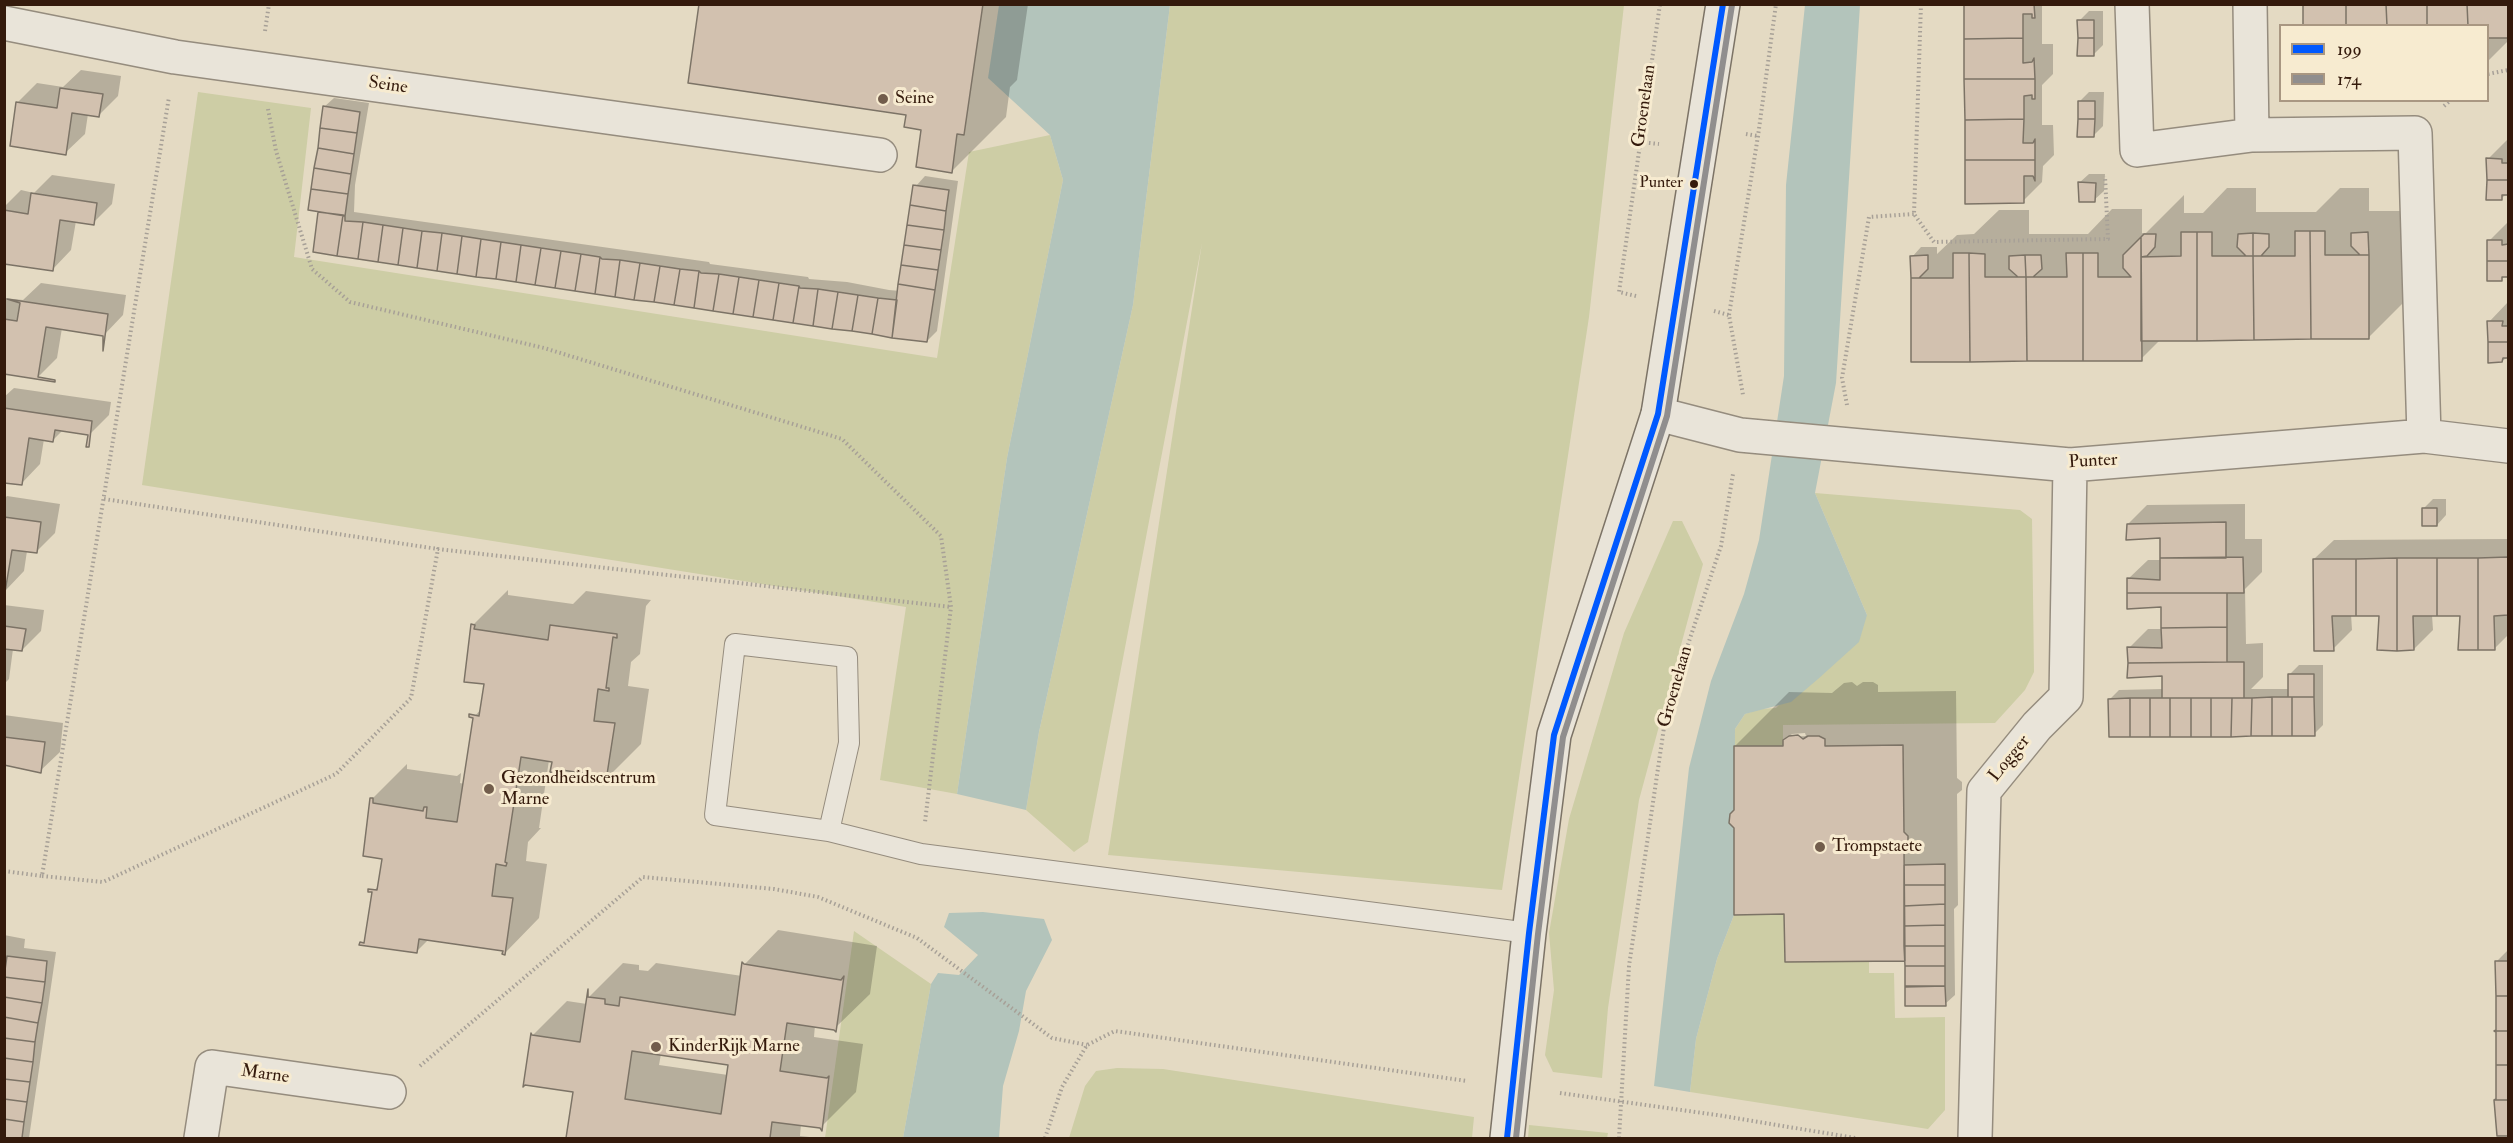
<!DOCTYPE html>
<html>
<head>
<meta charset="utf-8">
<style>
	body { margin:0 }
	#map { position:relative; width:2513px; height:1143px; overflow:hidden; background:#e4dac3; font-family:"IM FELL Double Pica",serif }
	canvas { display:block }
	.frame { position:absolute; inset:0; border:6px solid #341a0c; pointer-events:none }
	.legend { position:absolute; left:2279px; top:24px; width:210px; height:78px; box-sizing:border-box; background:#f7ebd0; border:2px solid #a99782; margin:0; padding:8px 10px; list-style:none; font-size:18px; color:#341a0c }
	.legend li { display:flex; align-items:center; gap:12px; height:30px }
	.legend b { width:30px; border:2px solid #a99782 }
</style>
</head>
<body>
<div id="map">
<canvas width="2513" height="1143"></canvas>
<div class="frame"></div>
<ul class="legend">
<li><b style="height:8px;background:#0059ff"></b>199</li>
<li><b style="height:8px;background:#908e8e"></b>174</li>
</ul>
</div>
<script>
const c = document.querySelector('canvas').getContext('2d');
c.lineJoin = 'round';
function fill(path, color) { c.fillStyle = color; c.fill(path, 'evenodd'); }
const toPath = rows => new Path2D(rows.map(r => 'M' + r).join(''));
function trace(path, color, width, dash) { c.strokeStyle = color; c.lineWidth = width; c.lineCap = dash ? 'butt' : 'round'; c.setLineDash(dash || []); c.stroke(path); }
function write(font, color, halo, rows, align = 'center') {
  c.font = font + ' "IM FELL Double Pica",serif'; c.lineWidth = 6; c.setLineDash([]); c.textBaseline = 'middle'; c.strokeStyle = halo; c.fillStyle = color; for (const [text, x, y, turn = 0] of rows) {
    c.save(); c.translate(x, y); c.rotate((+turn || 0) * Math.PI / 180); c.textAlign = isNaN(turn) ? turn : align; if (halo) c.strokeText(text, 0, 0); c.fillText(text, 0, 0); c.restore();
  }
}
const green = toPath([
	[1170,5,1624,5,1589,317,1502,890,1108,855,1202,243,1088,842,1074,852,1026,810,1039,732,1133,305],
	[198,92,311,108,294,257,937,358,969,152,1050,135,1063,180,1007,458,957,794,880,780,906,607,142,485],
	[1815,493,2020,510,2032,519,2034,672,2025,690,1995,723,1783,725,1783,746,1734,746,1735,729,1745,714,1759,709,1776,708,1867,615],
	[1673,521,1682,521,1703,564,1639,800,1608,1008,1602,1078,1553,1072,1545,1055,1554,990,1549,933,1569,819,1624,633],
	[1784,914,1785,962,1869,961,1869,973,1894,973,1895,1018,1945,1017,1945,1110,1928,1129,1690,1092,1696,1039,1717,959,1734,915],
	[854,931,931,984,903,1138,825,1138],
	[1117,1068,1163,1069,1474,1117,1472,1138,1069,1138,1085,1086,1096,1071],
	[1529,1125,1608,1133,1607,1138,1528,1138]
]);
const water = toPath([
	[999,5,1170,5,1133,305,1039,732,1026,810,957,794,1007,458,1063,180,1050,135,988,78],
	[1805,5,1860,5,1836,383,1815,493,1867,615,1859,642,1818,679,1791,702,1745,714,1735,729,1734,915,1717,959,1696,1039,1690,1092,1654,1086,1689,768,1711,681,1744,594,1759,540,1784,376,1786,185],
	[983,912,1044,919,1052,940,1026,991,1019,1031,1003,1086,999,1138,903,1138,931,984,938,973,959,975,978,955,944,927,949,913]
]);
const shadow = toPath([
	[700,4,1028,4,1017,80,1010,87,1006,117,952,171,922,128,908,114],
	[1966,4,2042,4,2042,44,2053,44,2053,74,2042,85,2042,125,2053,125,2054,155,2043,166,2042,182,2023,201],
	[2304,4,2508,4,2508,37,2507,42,2488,61,2488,26],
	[2089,11,2103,11,2103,45,2094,54,2079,21],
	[81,70,121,76,118,96,98,116,88,114,85,134,65,153,18,102,37,83,63,87],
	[2089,92,2104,92,2103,126,2094,135,2079,102],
	[334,98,369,103,355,185,354,212,709,262,710,264,808,277,809,279,847,282,889,290,900,291,916,186,925,176,958,181,937,331,927,341,315,251,320,211,324,107],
	[2507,140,2508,194,2501,198,2488,159],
	[2089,174,2105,174,2104,191,2094,200,2079,183],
	[52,175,115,184,112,204,93,223,76,221,71,250,52,270,4,263,4,207,21,190,34,193],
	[2227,188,2256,188,2256,212,2316,212,2340,188,2369,188,2369,211,2412,211,2413,293,2368,338,2161,339,2141,359,1912,361,1912,257,1921,247,1937,247,1937,254,1957,235,1974,234,1999,210,2029,210,2029,234,2088,234,2112,209,2142,209,2142,233,2146,233,2184,195,2184,213,2203,213],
	[2508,222,2508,275,2501,279,2489,241],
	[41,283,126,295,123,315,104,335,62,328,57,358,38,377,4,373,4,298,23,300],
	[2508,302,2508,357,2502,361,2489,322],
	[14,388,111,402,109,415,90,434,63,430,53,440,44,439,40,464,21,484,4,481,4,397],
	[7,496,60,504,55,533,36,552,27,551,24,571,5,591,4,499],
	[2433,499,2446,499,2446,515,2437,525,2423,509],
	[2245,504,2245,539,2262,539,2262,572,2245,589,2246,644,2263,643,2263,677,2251,689,2289,689,2289,675,2299,665,2323,665,2323,725,2314,734,2110,699,2119,690,2163,689,2163,674,2129,648,2148,629,2163,629,2163,605,2128,579,2148,560,2162,560,2161,536,2128,524,2147,505],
	[2508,539,2508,635,2495,648,2461,615,2432,615,2433,630,2414,649,2380,614,2351,614,2352,630,2333,649,2314,559,2334,540],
	[508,590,508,595,573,604,586,591,651,600,646,606,640,654,631,662,628,686,649,689,641,744,606,779,606,775,556,768,553,771,554,761,549,760,539,828,541,828,528,842,526,861,547,864,539,918,505,953,505,950,429,939,416,952,374,891,379,885,384,858,372,799,407,764,407,769,457,776,461,773,460,783,464,784,475,716,481,709,486,683,473,625],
	[4,605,44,610,41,631,22,650,13,649,9,679,4,684],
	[1852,682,1857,686,1863,682,1873,682,1878,685,1878,692,1956,691,1957,778,1962,782,1962,790,1957,794,1958,905,1954,909,1955,995,1945,1004,1906,957,1786,913,1736,810,1735,746,1789,692,1832,693,1844,683],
	[1805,733,1806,736,1789,737,1792,734],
	[4,715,63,723,60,752,40,771,4,763],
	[778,930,877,946,870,994,835,1028,815,1025,814,1037,863,1044,856,1092,821,1127,801,1124,800,1136,819,1138,568,1138,575,1091,532,1036,567,1001,587,1004,588,998,623,963,639,965,639,970,648,971,656,963,742,976,744,965],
	[661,1054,729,1064,728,1075,659,1065],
	[4,935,25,939,24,948,56,952,29,1138,4,1138],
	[2508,950,2508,1134,2499,1134,2497,961]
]);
const building = toPath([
	[699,4,983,4,964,135,957,134,952,173,916,167,921,130,904,127,906,115,688,83,699,4],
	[1964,4,2034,4,2035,18,2032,18,2032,14,2023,14,2023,38,1964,39,1964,4],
	[2303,4,2346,4,2346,26,2303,26,2303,4],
	[2346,4,2386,4,2387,26,2346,26,2346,4],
	[2386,4,2427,4,2427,26,2387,26,2386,4],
	[2427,4,2467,4,2468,26,2427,26,2427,4],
	[2467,4,2508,4,2508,38,2488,38,2488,26,2468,26,2467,4],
	[2077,20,2094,20,2094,38,2078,38,2077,20],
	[2023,38,2023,63,2032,62,2034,58,2035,79,1964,79,1964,39,2023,38],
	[2078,38,2094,38,2094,56,2077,56,2078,38],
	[1964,79,2035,79,2035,99,2032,99,2032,95,2024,96,2024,119,1965,120,1964,79],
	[60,88,103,94,99,117,72,113,66,155,10,146,16,102,57,108,60,88],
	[2078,101,2095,101,2095,119,2078,119,2078,101],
	[323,106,360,112,357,133,320,128,323,106],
	[2024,119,2023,143,2033,143,2035,139,2035,160,1965,160,1965,120,2024,119],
	[2078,119,2095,119,2094,137,2077,137,2078,119],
	[320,128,357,133,354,154,318,148,320,128],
	[318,148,354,154,351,174,314,168,318,148],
	[2486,158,2502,159,2502,163,2508,163,2508,180,2487,180,2486,158],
	[1965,160,2035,160,2035,181,2033,176,2024,176,2024,203,1965,204,1965,160],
	[314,168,351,174,348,194,311,189,314,168],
	[2487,180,2508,180,2508,195,2502,195,2502,200,2486,200,2487,180],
	[2078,182,2096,183,2095,202,2079,202,2078,182],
	[913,185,949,190,946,211,910,205,913,185],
	[311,189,348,194,345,216,308,210,311,189],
	[31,193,97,203,94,225,60,220,53,271,4,264,4,210,28,214,31,193],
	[910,205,946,211,944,230,907,225,910,205],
	[318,212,343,215,337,256,313,252,318,212],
	[343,215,345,216,345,221,363,222,358,259,337,256,343,215],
	[363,222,383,225,378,262,358,259,363,222],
	[383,225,403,228,398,265,378,262,383,225],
	[907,225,944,230,941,250,904,245,907,225],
	[403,228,422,231,417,268,398,265,403,228],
	[422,231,442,233,437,271,417,268,422,231],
	[2295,231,2310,231,2311,339,2254,340,2253,256,2295,256,2295,231],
	[2310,231,2325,231,2325,255,2369,255,2369,339,2311,339,2310,231],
	[2181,232,2197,232,2197,341,2141,341,2141,257,2181,256,2181,232],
	[2197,232,2212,232,2212,256,2253,256,2254,340,2197,341,2197,232],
	[2368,232,2369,255,2360,255,2351,246,2351,233,2368,232],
	[442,233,462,236,457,274,437,271,442,233],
	[2253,233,2269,234,2269,247,2261,256,2253,256,2253,233],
	[2253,233,2253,256,2246,256,2237,247,2238,234,2253,233],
	[2144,234,2156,234,2155,247,2147,256,2141,257,2141,237,2144,234],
	[462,236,481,239,476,277,457,274,462,236],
	[2141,237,2142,361,2083,361,2083,253,2098,253,2098,277,2131,277,2123,268,2123,255,2141,237],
	[481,239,501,242,496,279,476,277,481,239],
	[2487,240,2502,240,2502,245,2508,244,2508,261,2487,261,2487,240],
	[501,242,521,245,516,282,496,279,501,242],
	[521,245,541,248,535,285,516,282,521,245],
	[904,245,941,250,938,270,901,265,904,245],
	[541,248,561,251,555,288,535,285,541,248],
	[561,251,581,254,575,291,555,288,561,251],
	[1953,253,1969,253,1970,362,1911,362,1911,278,1953,278,1953,253],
	[1969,253,1985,254,1985,277,2026,277,2027,361,1970,362,1969,253],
	[2066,253,2083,253,2083,361,2027,361,2026,277,2067,277,2066,253],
	[581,254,600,257,595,294,575,291,581,254],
	[1928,255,1928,269,1919,278,1911,278,1910,256,1928,255],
	[2025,255,2026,277,2018,277,2009,269,2009,256,2025,255],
	[2025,255,2041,255,2042,269,2033,277,2026,277,2025,255],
	[600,257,602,259,620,260,615,297,595,294,600,257],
	[620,260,640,263,634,300,615,297,620,260],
	[2487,261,2508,261,2508,277,2502,277,2502,281,2487,281,2487,261],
	[640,263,660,266,654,302,634,300,640,263],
	[901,265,938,270,935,290,898,284,901,265],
	[660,266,680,269,674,305,654,302,660,266],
	[680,269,699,271,694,308,674,305,680,269],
	[699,271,701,273,719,274,713,311,694,308,699,271],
	[719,274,739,277,733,314,713,311,719,274],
	[739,277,759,280,753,317,733,314,739,277],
	[759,280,779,283,773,320,753,317,759,280],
	[779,283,799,286,793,323,773,320,779,283],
	[898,284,935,290,927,342,892,338,898,284],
	[799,286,800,288,818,289,813,326,793,323,799,286],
	[818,289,838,292,832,329,813,326,818,289],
	[838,292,858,295,852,331,832,329,838,292],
	[858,295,878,298,872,334,852,331,858,295],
	[878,298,897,300,892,338,872,334,878,298],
	[7,299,108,314,103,351,103,336,46,327,38,377,55,380,55,382,4,374,4,319,17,321,20,303,7,299],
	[2487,321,2503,321,2502,326,2508,326,2508,342,2488,342,2487,321],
	[2488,342,2508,342,2508,358,2503,358,2502,362,2488,363,2488,342],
	[4,408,92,421,89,447,86,447,88,435,55,430,53,442,29,438,22,485,4,483,4,408],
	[2422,508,2437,508,2437,526,2422,526,2422,508],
	[4,517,41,522,37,553,12,550,5,592,4,517],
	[2226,522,2226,558,2160,558,2160,538,2126,540,2127,524,2226,522],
	[2243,557,2244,593,2127,593,2127,578,2160,580,2160,558,2243,557],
	[2508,557,2508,615,2494,616,2495,650,2478,650,2478,558,2508,557],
	[2397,558,2397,651,2377,650,2379,616,2356,616,2356,559,2397,558],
	[2397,558,2437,558,2437,616,2413,616,2414,650,2397,651,2397,558],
	[2437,558,2478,558,2478,650,2458,650,2460,616,2437,616,2437,558],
	[2313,559,2356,559,2356,616,2332,616,2334,651,2314,651,2313,559],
	[2127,593,2227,593,2227,627,2161,628,2161,607,2127,609,2127,593],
	[471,624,475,625,474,629,548,640,550,625,617,634,617,638,613,637,606,688,609,688,609,691,598,689,594,721,615,723,606,781,603,780,604,776,554,769,554,773,550,772,552,762,521,757,505,862,507,863,506,866,496,864,492,896,513,898,505,955,502,954,503,951,419,939,417,953,359,945,360,942,364,943,372,892,368,892,368,889,377,890,382,859,363,856,370,798,373,798,373,803,423,811,424,807,427,807,426,818,457,822,473,718,469,717,469,714,479,716,484,684,464,682,471,624],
	[4,626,26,629,22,651,4,649,4,626],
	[2227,627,2227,662,2128,663,2127,647,2162,648,2161,628,2227,627],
	[2227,662,2244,662,2244,698,2162,698,2162,676,2127,678,2128,663,2227,662],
	[2288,674,2314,674,2314,697,2288,697,2288,674],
	[2272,697,2292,697,2292,736,2272,736,2272,697],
	[2272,697,2272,736,2251,736,2252,698,2272,697],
	[2292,697,2314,697,2315,736,2292,736,2292,697],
	[2130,698,2130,737,2109,737,2108,699,2130,698],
	[2130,698,2150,698,2150,737,2130,737,2130,698],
	[2150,698,2170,698,2170,737,2150,737,2150,698],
	[2170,698,2191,698,2191,737,2170,737,2170,698],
	[2191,698,2211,698,2211,737,2191,737,2191,698],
	[2211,698,2232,698,2231,737,2211,737,2211,698],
	[2232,698,2252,698,2251,736,2231,737,2232,698],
	[1798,735,1803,739,1808,736,1819,736,1825,739,1825,746,1903,745,1904,832,1908,836,1908,845,1904,850,1905,961,1785,962,1784,914,1734,915,1734,828,1729,823,1730,814,1734,810,1734,746,1783,746,1783,740,1789,736,1798,735],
	[4,737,45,742,41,773,4,765,4,737],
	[1945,864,1945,885,1904,885,1904,865,1945,864],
	[1904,885,1945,885,1945,904,1904,906,1904,885],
	[1945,904,1945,925,1904,926,1904,906,1945,904],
	[1945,925,1945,946,1904,946,1904,926,1945,925],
	[1904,946,1945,946,1945,966,1905,966,1904,946],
	[7,956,47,961,45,982,4,977,7,956],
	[2495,961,2508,961,2508,996,2496,996,2495,961],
	[742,962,744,964,841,980,844,976,836,1032,834,1030,787,1023,780,1071,827,1078,829,1076,822,1131,820,1128,772,1122,770,1138,566,1138,573,1092,525,1085,523,1087,531,1033,532,1035,580,1042,588,989,588,997,605,999,605,1004,619,1006,620,997,735,1015,742,962],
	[632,1051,728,1065,721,1114,625,1099,632,1051],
	[1905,966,1945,966,1945,986,1905,987,1905,966],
	[4,977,45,982,42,1003,4,997,4,977],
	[1905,986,1945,986,1946,1006,1905,1006,1905,986],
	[2496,996,2508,996,2508,1031,2494,1031,2496,1030,2496,996],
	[4,997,42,1003,38,1023,4,1017,4,997],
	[4,1017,38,1023,35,1042,4,1038,4,1017],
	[2494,1031,2508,1031,2508,1065,2496,1065,2496,1032,2494,1031],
	[4,1038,35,1042,33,1062,4,1058,4,1038],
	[4,1058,33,1062,30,1082,4,1079,4,1058],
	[2496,1065,2508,1065,2508,1100,2494,1100,2496,1099,2496,1065],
	[4,1079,30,1082,27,1102,4,1099,4,1079],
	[4,1099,27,1102,24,1122,4,1119,4,1099],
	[2494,1100,2508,1100,2508,1136,2497,1136,2494,1100],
	[4,1119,24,1122,22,1138,4,1138,4,1119]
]);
const path = toPath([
	[1921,4,1914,214,1934,242,2108,239,2105,176],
	[265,31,269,4],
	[2488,74,2508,70],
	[2444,106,2451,100],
	[268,109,276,151,312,269,350,302,544,348,842,439,941,536,951,607,925,822],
	[1746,134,1758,136],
	[1640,142,1659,144],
	[1636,296,1619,292,1660,4],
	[1714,311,1729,315,1743,395],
	[1729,315,1758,136,1776,4],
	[1847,405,1842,378,1869,217,1914,214],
	[104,499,438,549],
	[4,871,42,876,169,97],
	[42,876,103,882,336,774,411,698,438,549,951,607],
	[420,1066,643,877,774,889,818,897,917,938,1052,1038,1087,1045],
	[1560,1093,1717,1115,1855,1138],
	[1045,1138,1062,1087,1087,1045,1115,1031,1467,1081],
	[1619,1138,1629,966,1667,707,1721,546,1733,474]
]);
const lane = toPath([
	[829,831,849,743,847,657,735,644,715,815,829,831,921,854,1529,933]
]);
const street = toPath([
	[2132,4,2137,150,2252,135],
	[2250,4,2252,135,2415,133,2424,436],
	[4,23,175,57,880,155],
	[1658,414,1740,435,2070,465,2424,436,2508,446],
	[201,1138,212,1067,389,1092],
	[1975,1138,1984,791,2037,726,2066,697,2070,465]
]);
const secondary = toPath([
	[1507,1138,1529,933,1554,735,1658,414,1723,4]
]);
const bus1 = toPath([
	[1507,1138,1529,933,1554,735,1658,414,1723,4]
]);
const bus2 = toPath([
	[1516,1138,1538,934,1563,737,1667,416,1732,5]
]);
const markers = [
	[883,99,6,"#725d4c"],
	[1694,184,5,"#341a0c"],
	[489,789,6,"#725d4c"],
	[1820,847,6,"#725d4c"],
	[656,1047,6,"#725d4c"]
];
const busNames = [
	["Punter",1683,184]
];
const streetNames = [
	["Seine",388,86,8],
	["Groenelaan",1645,106,-82],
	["Punter",2093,462,-3],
	["Groenelaan",1676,687,-74],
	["Logger",2010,759,-51],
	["Marne",265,1075,8]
];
const poiNames = [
	["Seine",895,99],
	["Gezondheidscentrum",501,779],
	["Marne",501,800],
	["Trompstaete",1832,847],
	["KinderRijk Marne",668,1047]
];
fill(green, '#cdcda5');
fill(water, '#b3c4bb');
fill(shadow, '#0003');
fill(building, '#d2c1af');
trace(building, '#7c7366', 1.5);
trace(lane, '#958c7e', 22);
trace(street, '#958c7e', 36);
trace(secondary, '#7c7366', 36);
trace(path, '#a7a097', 4, [1.5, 3]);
trace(lane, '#e9e4d9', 20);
trace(street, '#e9e4d9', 33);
trace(secondary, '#e9e4d9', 33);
trace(bus1, '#0059ff', 6);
trace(bus2, '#908e8e', 6);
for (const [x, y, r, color] of markers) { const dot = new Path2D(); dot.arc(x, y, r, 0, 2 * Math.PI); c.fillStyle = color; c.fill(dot); trace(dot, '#f7ebd0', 2); }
write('16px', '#341a0c', '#f7ebd0', busNames, 'right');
write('18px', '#341a0c', '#f7ebd0', streetNames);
write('18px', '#341a0c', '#f7ebd0', poiNames, 'left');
</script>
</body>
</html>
